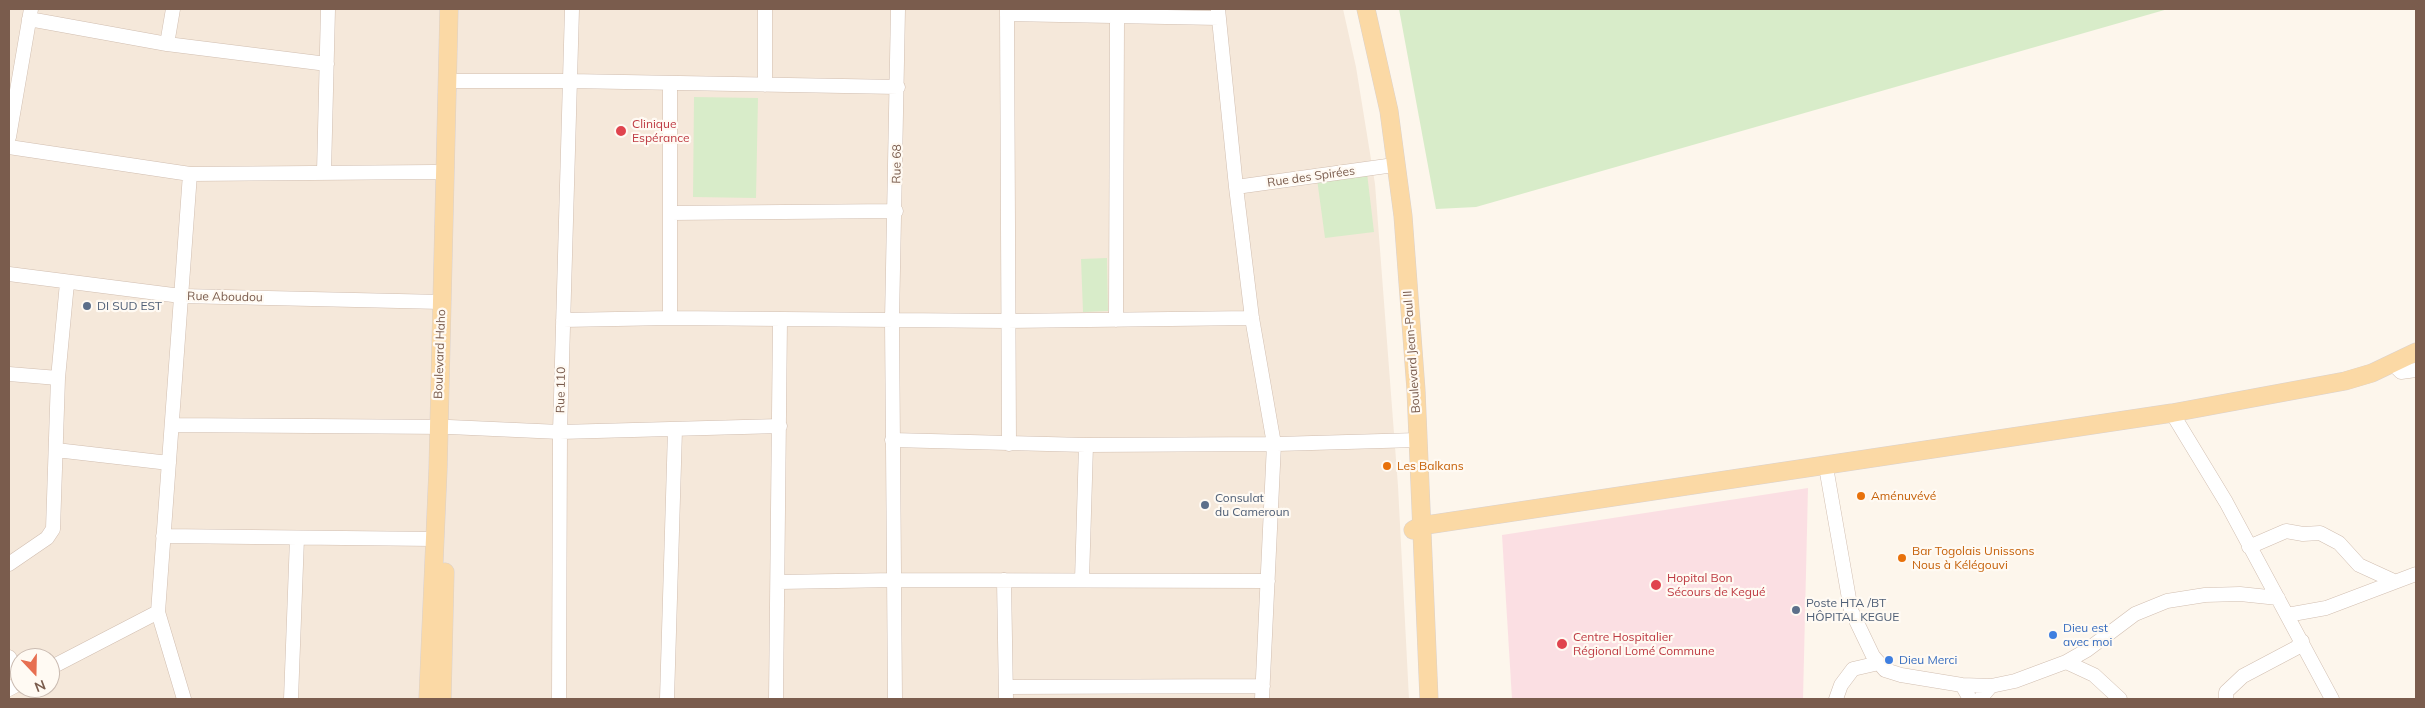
<!DOCTYPE html>
<html>
<head>
<meta charset="utf-8">
<style>
	body { margin:0 }
	#map { position:relative; width:2425px; height:708px; overflow:hidden; background:#fdf6ec; font-family:Mulish,sans-serif }
	canvas { display:block }
	.frame { position:absolute; inset:0; border:10px solid #7a5c4d; pointer-events:none }
	.north { position:absolute; left:10px; top:648px; width:50px; height:50px; box-sizing:border-box; background:#fffaf3; border:1px solid #cabbb1; border-radius:50%; rotate:159deg; font-size:14px; font-weight:700; line-height:20px; text-align:center; color:#7a5c4d }
	.north::after { content:''; display:block; margin:auto; width:18px; height:22px; background:#e76f51; clip-path:polygon(50% 0,100% 100%,50% 72%,0 100%) }
</style>
</head>
<body>
<div id="map">
<canvas width="2425" height="708"></canvas>
<div class="frame"></div>
<div class="north">N</div>
</div>
<script>
const c = document.querySelector('canvas').getContext('2d');
c.lineJoin = 'round';
function fill(path, color) { c.fillStyle = color; c.fill(path, 'evenodd'); }
const toPath = rows => new Path2D(rows.map(r => 'M' + r).join(''));
function trace(path, color, width, dash) { c.strokeStyle = color; c.lineWidth = width; c.lineCap = dash ? 'butt' : 'round'; c.setLineDash(dash || []); c.stroke(path); }
function write(font, color, halo, rows, align = 'center') {
  c.font = font + ' Mulish,sans-serif'; c.lineWidth = 4.5; c.setLineDash([]); c.textBaseline = 'middle'; c.strokeStyle = halo; c.fillStyle = color; for (const [text, x, y, turn = 0] of rows) {
    c.save(); c.translate(x, y); c.rotate((+turn || 0) * Math.PI / 180); c.textAlign = isNaN(turn) ? turn : align; if (halo) c.strokeText(text, 0, 0); c.fillText(text, 0, 0); c.restore();
  }
}
const residential = toPath([
	[9,9,1343,9,1356,67,1375,184,1398,486,1409,699,9,699],
	[20,658,50,658,50,688,20,688]
]);
const medical = toPath([
	[1808,488,1803,699,1512,699,1502,535]
]);
const green = toPath([
	[1399,9,2168,9,1476,207,1436,209],
	[694,97,758,98,756,198,693,197],
	[1367,173,1374,232,1325,238,1317,179],
	[1107,258,1108,311,1083,312,1081,259]
]);
const minor = toPath([
	[1007,9,1009,444],
	[1218,9,1236,187,1252,318,1274,444,1262,699],
	[1007,14,1219,18],
	[29,19,167,44,327,64],
	[167,44,173,9],
	[448,81,570,81,898,87],
	[765,85,765,9],
	[9,137,31,9],
	[9,147,190,174,434,172,446,173],
	[324,172,328,9],
	[1236,187,1387,166],
	[670,213,896,211],
	[9,274,181,296,442,302],
	[670,318,670,83],
	[563,320,670,318,1007,321,1252,318],
	[1116,320,1117,17],
	[2393,364,2401,372,2416,370],
	[9,374,58,378],
	[2172,413,2226,502,2332,699],
	[172,425,449,427,560,432,780,426],
	[892,440,1086,445,1277,444,1417,440],
	[56,450,169,463],
	[1826,467,1851,610,1873,656,1885,670,1901,675,1962,685,1991,686,2015,681,2066,662,2087,650,2135,614,2167,601,2205,595,2240,594,2278,598],
	[163,536,434,539],
	[2249,547,2286,531,2303,534,2320,533,2339,543,2359,565,2394,581],
	[9,564,47,538,53,529,58,378,67,283],
	[1004,580,1006,699],
	[1082,580,1086,445],
	[779,582,895,580,1268,581],
	[2287,615,2326,608,2416,574],
	[9,657,20,675],
	[2066,662,2094,675,2120,699],
	[50,668,158,612],
	[1962,685,1970,699],
	[1006,687,1263,686],
	[9,689,20,683],
	[184,699,158,612,190,174],
	[291,699,297,538],
	[559,699,560,432,572,9],
	[667,699,675,430],
	[776,699,780,320],
	[895,699,892,320,898,9],
	[1836,699,1841,685,1853,669,1879,663],
	[1980,699,1991,686],
	[2226,699,2226,692,2243,676,2296,648,2302,641]
]);
const major = toPath([
	[1366,9,1389,111,1403,216,1416,390,1429,699],
	[1413,530,1420,526,2172,413,2345,381,2372,373,2416,352],
	[428,699,438,469,449,9],
	[442,699,445,572]
]);
const markers = [
	[621,131,6,"#e0444e"],
	[87,306,5,"#5c6f8a"],
	[1387,466,5,"#e8710a"],
	[1861,496,5,"#e8710a"],
	[1205,505,5,"#5c6f8a"],
	[1902,558,5,"#e8710a"],
	[1656,585,6,"#e0444e"],
	[1796,610,5,"#5c6f8a"],
	[2053,635,5,"#3f7fe0"],
	[1562,644,6,"#e0444e"],
	[1889,660,5,"#3f7fe0"]
];
const healthNames = [
	["Clinique",632,124],
	["Espérance",632,138],
	["Hopital Bon",1667,578],
	["Sécours de Kegué",1667,592],
	["Centre Hospitalier",1573,637],
	["Régional Lomé Commune",1573,651]
];
const streetNames = [
	["Rue 68",897,164,-89],
	["Rue des Spirées",1311,177,-8],
	["Rue Aboudou",225,297,1],
	["Boulevard Jean-Paul II",1412,352,-94],
	["Boulevard Haho",440,354,-88],
	["Rue 110",561,390,-89]
];
const serviceNames = [
	["DI SUD EST",97,306],
	["Consulat",1215,498],
	["du Cameroun",1215,512],
	["Poste HTA /BT",1806,603],
	["HÔPITAL KEGUE",1806,617]
];
const foodNames = [
	["Les Balkans",1397,466],
	["Aménuvévé",1871,496],
	["Bar Togolais Unissons",1912,551],
	["Nous à Kélégouvi",1912,565]
];
const shopNames = [
	["Dieu est",2063,628],
	["avec moi",2063,642],
	["Dieu Merci",1899,660]
];
fill(residential, '#f5e8da');
fill(medical, '#fbdfe3');
fill(green, '#d8ecc9');
trace(minor, '#d1beb0', 15);
trace(major, '#dad1cd', 19);
trace(minor, '#fff', 14);
trace(major, '#fbd9a5', 18);
for (const [x, y, r, color] of markers) { const dot = new Path2D(); dot.arc(x, y, r, 0, 2 * Math.PI); c.fillStyle = color; c.fill(dot); trace(dot, '#fffaf3', 2); }
write('12px', '#be3a42', '#fffaf3', healthNames, 'left');
write('12px', '#7a5c4d', '#fffaf3', streetNames);
write('12px', '#4e5e75', '#fffaf3', serviceNames, 'left');
write('12px', '#c56008', '#fffaf3', foodNames, 'left');
write('12px', '#366cbe', '#fffaf3', shopNames, 'left');
</script>
</body>
</html>
